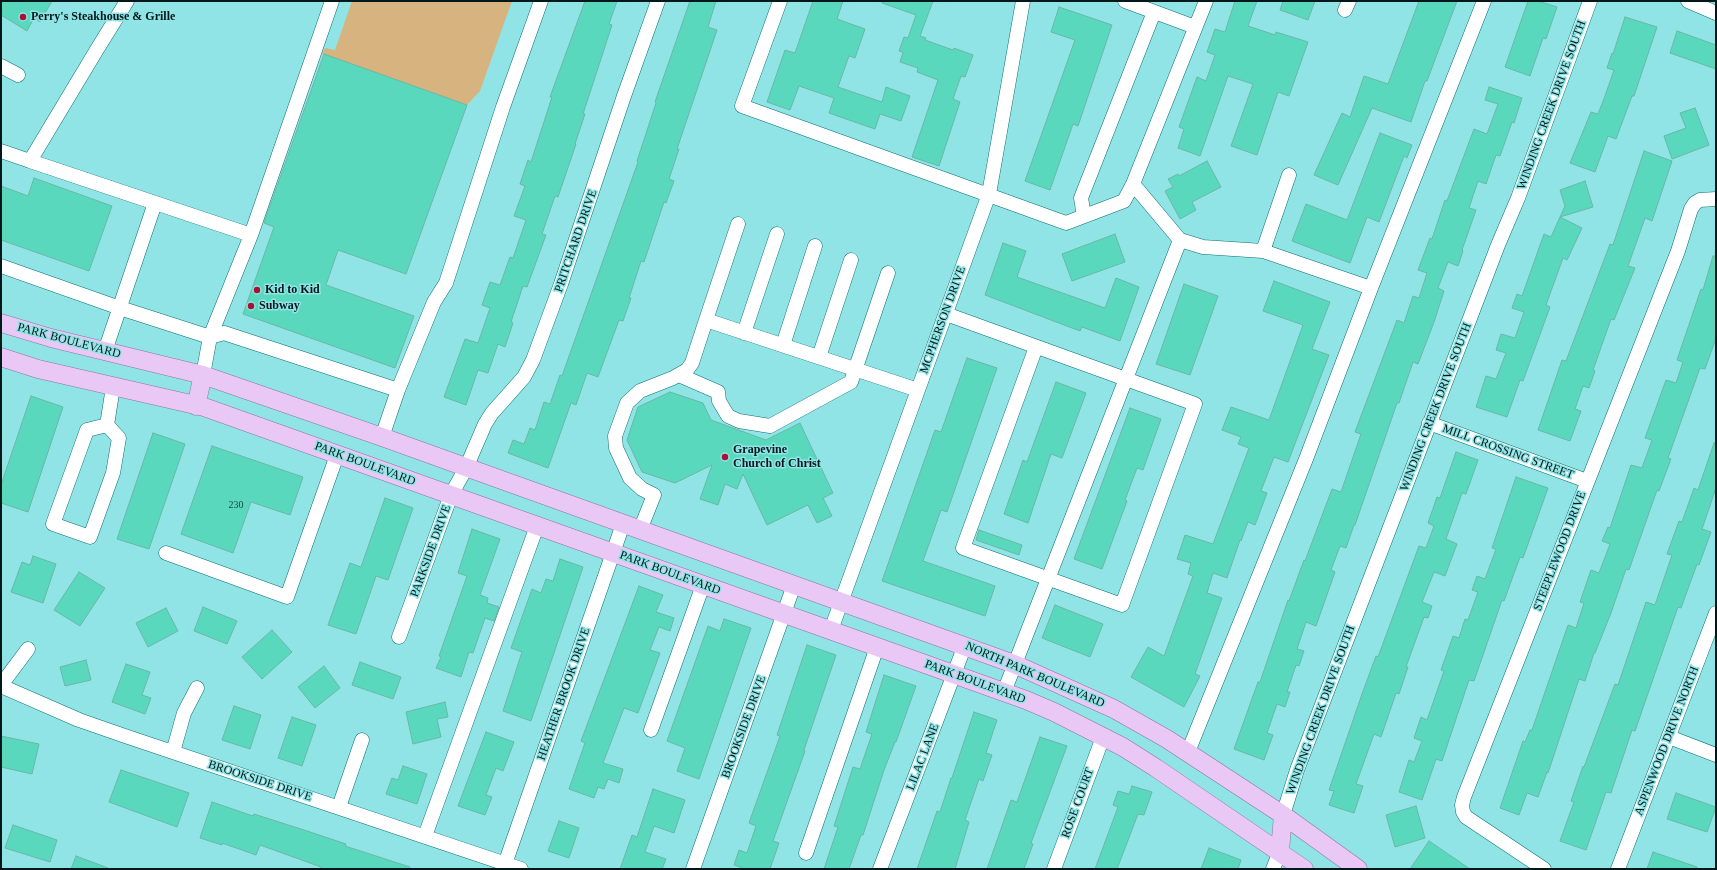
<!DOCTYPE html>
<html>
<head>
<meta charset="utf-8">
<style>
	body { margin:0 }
	#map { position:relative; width:1717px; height:870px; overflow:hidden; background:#90e4e6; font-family:"Times New Roman",serif }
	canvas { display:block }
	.frame { position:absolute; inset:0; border:2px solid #001819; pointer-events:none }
</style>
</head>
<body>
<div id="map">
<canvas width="1717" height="870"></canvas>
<div class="frame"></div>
</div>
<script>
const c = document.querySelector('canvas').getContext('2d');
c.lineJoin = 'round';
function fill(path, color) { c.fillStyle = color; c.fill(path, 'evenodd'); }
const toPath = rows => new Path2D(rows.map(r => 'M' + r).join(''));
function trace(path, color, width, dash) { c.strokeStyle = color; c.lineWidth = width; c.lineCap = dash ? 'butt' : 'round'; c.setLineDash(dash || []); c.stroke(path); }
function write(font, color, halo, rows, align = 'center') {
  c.font = font + ' "Times New Roman",serif'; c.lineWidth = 3; c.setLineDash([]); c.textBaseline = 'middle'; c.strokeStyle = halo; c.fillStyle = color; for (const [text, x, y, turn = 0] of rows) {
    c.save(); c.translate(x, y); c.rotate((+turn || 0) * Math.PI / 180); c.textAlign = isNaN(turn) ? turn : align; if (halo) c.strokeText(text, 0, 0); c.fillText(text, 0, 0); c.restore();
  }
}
const green = toPath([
	[352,1,512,1,480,91,467,105,322,54,325,48,335,50]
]);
const building = toPath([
	[1,1,52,1,40,22,34,18,27,31,1,15,1,1],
	[585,1,617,1,609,24,612,25,583,114,585,114,575,144,576,144,558,197,555,196,542,234,546,235,527,287,523,286,511,322,513,323,505,347,498,344,488,373,478,370,466,405,444,397,465,339,478,343,490,308,482,305,490,282,500,285,510,257,513,258,526,220,514,216,525,186,520,184,528,160,531,162,552,97,550,97,585,1],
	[690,1,716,1,708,27,717,30,677,149,679,149,669,179,674,181,666,203,664,202,644,262,641,261,629,298,631,298,623,321,619,320,598,377,587,373,576,405,571,403,548,468,508,453,513,440,524,444,530,428,535,430,544,402,550,404,560,375,562,376,638,162,637,161,656,103,655,102,690,1],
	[813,1,843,1,837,19,865,29,855,58,849,56,838,87,882,102,886,87,910,96,901,121,880,114,875,129,846,119,829,113,834,98,799,86,790,110,767,102,785,50,795,53,813,1],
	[882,1,933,1,920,36,926,38,925,40,953,50,954,48,973,55,965,77,961,76,953,99,960,102,939,166,912,157,938,80,917,72,918,68,900,62,903,52,899,51,904,37,908,38,916,15,882,3,882,1],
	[1235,1,1257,1,1248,26,1275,35,1276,32,1308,42,1289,96,1278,92,1257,155,1231,146,1253,84,1228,76,1200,156,1178,148,1184,129,1179,127,1197,77,1206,81,1215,55,1207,52,1215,29,1225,32,1235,1],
	[1283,1,1315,1,1308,20,1280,10,1283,1],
	[1419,1,1457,1,1427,81,1425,81,1411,122,1372,108,1338,185,1314,175,1342,113,1350,117,1364,76,1388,84,1419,1],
	[1528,1,1538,1,1557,7,1546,39,1543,38,1530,76,1505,67,1528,1],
	[1059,7,1112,25,1078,126,1073,124,1050,190,1025,181,1075,40,1051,32,1059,7],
	[1625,17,1657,27,1634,96,1632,96,1616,139,1608,136,1595,172,1570,163,1591,112,1598,114,1605,96,1614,70,1607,68,1612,53,1613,54,1625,17],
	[1677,31,1716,45,1716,69,1670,53,1677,31],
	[324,54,467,105,406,274,338,250,326,285,414,316,395,368,243,314,274,227,264,223,324,54],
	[1489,87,1522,98,1514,123,1512,122,1500,156,1496,155,1486,184,1478,181,1469,208,1476,210,1462,250,1463,251,1458,266,1448,262,1438,288,1444,291,1434,322,1418,364,1413,362,1399,403,1397,403,1355,525,1354,525,1346,548,1340,546,1331,570,1335,572,1316,626,1306,622,1297,649,1304,651,1299,666,1296,665,1287,692,1290,692,1285,707,1277,704,1267,733,1273,735,1264,760,1234,749,1258,682,1260,682,1288,600,1289,601,1304,560,1305,561,1332,489,1341,492,1361,434,1355,432,1397,320,1404,323,1413,296,1419,298,1427,273,1418,270,1430,238,1432,239,1445,200,1447,201,1474,129,1487,134,1498,104,1485,100,1489,87],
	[1695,108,1709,145,1672,159,1664,136,1686,128,1680,113,1695,108],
	[1380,133,1412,145,1407,158,1404,156,1379,222,1367,217,1350,263,1292,241,1306,204,1347,220,1380,133],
	[1644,151,1672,161,1652,221,1645,218,1638,238,1628,266,1635,268,1614,320,1611,319,1593,370,1595,371,1589,388,1583,386,1575,409,1581,411,1570,441,1538,430,1562,360,1566,361,1610,244,1613,245,1644,151],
	[1207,161,1221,187,1192,202,1196,210,1180,219,1165,191,1173,187,1168,179,1178,174,1179,176,1207,161],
	[34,178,112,206,89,271,1,240,1,186,28,196,34,178],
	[1585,181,1593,207,1560,217,1582,228,1567,260,1563,258,1546,305,1550,307,1523,381,1520,380,1507,417,1476,407,1486,376,1496,379,1506,353,1496,350,1501,334,1515,338,1524,312,1512,308,1517,294,1522,296,1544,234,1551,237,1565,206,1560,190,1585,181],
	[1115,234,1125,262,1072,281,1062,254,1115,234],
	[1003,243,1026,251,1017,277,1105,308,1116,278,1139,287,1120,341,1082,327,1080,331,985,295,1003,243],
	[1713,256,1716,256,1716,338,1705,369,1700,368,1668,458,1671,459,1659,491,1657,490,1629,570,1626,569,1611,613,1595,653,1594,653,1585,681,1579,679,1548,773,1547,772,1538,797,1527,793,1519,815,1500,808,1523,741,1525,742,1530,730,1532,730,1568,625,1576,628,1584,603,1580,602,1591,570,1599,573,1610,544,1602,541,1608,527,1610,528,1631,465,1642,468,1652,440,1645,438,1666,380,1676,383,1683,362,1677,360,1701,289,1703,290,1713,256],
	[1274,281,1330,302,1312,349,1329,355,1288,462,1274,457,1261,491,1267,493,1255,525,1248,522,1241,541,1240,540,1227,578,1213,573,1207,593,1222,598,1195,674,1200,676,1184,707,1131,677,1148,647,1164,656,1193,576,1188,574,1191,563,1177,559,1185,535,1213,544,1249,448,1238,444,1241,437,1222,430,1231,407,1269,420,1303,325,1263,311,1274,281],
	[1184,284,1218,296,1190,375,1156,364,1184,284],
	[967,358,997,368,947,512,941,510,923,561,995,586,985,616,882,581,935,430,941,432,967,358],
	[1056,382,1086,393,1062,458,1051,454,1028,523,1004,514,1023,460,1027,462,1056,382],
	[670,392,703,403,711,420,766,440,800,423,833,493,823,498,832,516,817,523,808,505,767,525,743,474,737,489,725,484,718,505,700,499,712,465,675,483,642,472,627,440,638,407,670,392],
	[31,396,63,407,28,512,1,503,1,485,31,396],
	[1130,408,1161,419,1143,470,1137,468,1125,500,1127,501,1102,569,1074,559,1130,408],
	[153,433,185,444,149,549,117,539,153,433],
	[1714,443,1716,443,1716,488,1702,529,1711,532,1699,565,1697,564,1681,608,1678,607,1635,731,1632,730,1611,793,1606,792,1586,850,1560,841,1574,802,1571,801,1583,766,1584,767,1615,684,1618,685,1646,602,1655,605,1672,555,1667,554,1679,521,1682,522,1694,488,1698,490,1714,443],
	[212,446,303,477,290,515,251,502,233,553,181,534,212,446],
	[1456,452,1478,460,1466,494,1462,493,1446,539,1457,544,1445,576,1434,572,1422,602,1432,606,1428,618,1424,617,1406,667,1408,667,1399,694,1396,693,1381,737,1374,734,1356,784,1363,786,1354,813,1329,805,1334,791,1329,790,1362,694,1376,656,1378,657,1419,546,1426,548,1434,526,1428,523,1437,497,1440,498,1456,452],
	[1516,477,1548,488,1523,558,1520,557,1504,601,1502,600,1474,681,1469,680,1442,761,1436,759,1422,800,1399,792,1409,760,1414,762,1422,741,1414,738,1421,717,1427,720,1444,671,1441,670,1453,636,1459,638,1465,619,1468,620,1478,592,1472,590,1477,576,1485,579,1496,549,1492,548,1516,477],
	[385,498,413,508,388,580,376,576,356,634,328,625,350,563,361,567,385,498],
	[472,529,500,539,480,595,488,598,487,603,499,607,494,621,485,618,473,653,469,652,461,677,436,668,441,657,439,656,467,576,458,573,472,529],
	[979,530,1022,545,1019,555,976,540,979,530],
	[33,556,56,564,43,603,11,592,22,562,30,565,33,556],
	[560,559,583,567,531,721,503,711,522,652,511,648,532,589,541,593,546,579,553,581,560,559],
	[79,572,105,588,80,626,54,610,79,572],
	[639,586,663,595,656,612,674,618,670,631,659,627,650,650,660,653,638,713,624,708,603,763,623,769,619,783,608,779,604,789,598,787,594,798,569,789,585,743,581,741,639,586],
	[1055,605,1103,624,1090,657,1042,638,1055,605],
	[203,607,237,621,227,644,194,631,203,607],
	[166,608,178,631,148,647,136,623,166,608],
	[724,619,751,628,699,779,677,771,685,748,667,741,708,626,720,631,724,619],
	[272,630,292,652,262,679,242,657,272,630],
	[807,645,836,655,804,750,805,751,773,841,779,843,770,869,745,869,734,865,739,850,747,853,756,826,749,823,780,736,777,735,807,645],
	[86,660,91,680,65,686,60,667,86,660],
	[360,662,401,677,393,699,352,685,360,662],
	[126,664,150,672,142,695,151,698,145,714,112,702,126,664],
	[324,666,340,688,315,708,298,687,324,666],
	[884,675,916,686,896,742,895,742,884,770,863,835,861,835,849,869,824,869,838,827,834,826,853,767,860,769,872,734,866,732,884,675],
	[445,702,448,717,437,719,441,737,413,744,406,712,445,702],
	[234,706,261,715,250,749,222,740,234,706],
	[974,712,997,720,986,753,992,755,983,781,979,779,965,820,969,822,955,869,917,869,937,811,940,812,951,778,952,778,974,712],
	[292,717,316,725,302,766,278,758,292,717],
	[486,732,514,742,503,771,496,768,486,795,492,797,485,815,458,806,486,732],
	[1,736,39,744,32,774,1,767,1,736],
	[1040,737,1067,746,1031,843,1033,844,1024,869,987,869,1011,800,1017,802,1040,737],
	[403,766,427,774,417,804,386,794,392,778,398,780,403,766],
	[121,770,189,793,177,827,109,802,121,770],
	[1132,786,1152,792,1144,815,1138,814,1117,869,1095,869,1118,807,1113,805,1118,791,1129,794,1132,786],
	[653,789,685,800,674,833,654,826,645,852,666,859,662,869,620,869,632,835,637,837,653,789],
	[1676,793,1716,807,1707,832,1667,819,1676,793],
	[212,802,253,816,254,814,307,831,346,844,345,846,410,867,409,869,320,869,321,867,260,845,256,855,222,843,222,845,200,838,212,802],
	[1416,806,1425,838,1395,847,1386,815,1416,806],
	[559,821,579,828,569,858,548,851,559,821],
	[13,825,57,840,50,862,5,848,13,825],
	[1429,841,1470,869,1410,869,1429,841],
	[1209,848,1241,860,1238,869,1201,869,1209,848],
	[1653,852,1697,867,1697,869,1647,869,1653,852],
	[76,856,108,868,107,869,71,869,76,856]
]);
const minor = toPath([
	[780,1,742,106,1066,223,1124,201,1133,184,1206,1],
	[1125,1,1195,27],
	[1688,1,1716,13],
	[1345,10,1349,1],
	[1,66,18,75],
	[1,151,30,161,96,51,127,1],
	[30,161,251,235,210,337,203,375],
	[1133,184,1180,240,1203,247,1263,251,1371,288],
	[1084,216,1081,198,1154,12],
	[251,235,332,1],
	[1263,251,1289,175],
	[1,266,120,308,210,337,224,333,398,390,382,437],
	[946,314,1195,404,1122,605,963,548,1036,347],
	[706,320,738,224],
	[744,333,777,234],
	[783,345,815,246],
	[105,351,155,203],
	[819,357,851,260],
	[679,375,718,392,719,401,728,416,739,421,770,426,851,382,888,273],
	[398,390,434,302,446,283,503,107,541,1],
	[1429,423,1587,481],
	[107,425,119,438,113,473,90,537,53,524,87,430,107,425,113,387],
	[640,530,654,495,642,489,630,478,616,448,615,436,627,403,640,391,673,378,687,370,692,363,706,320,918,390],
	[166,553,287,597,337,455],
	[831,630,989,194,1023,1],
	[399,637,451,495,466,468,485,424,492,413,524,377,533,360,561,284,624,96,658,1],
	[1,685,28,649],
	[1,686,79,720,125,736,521,869],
	[1004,692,1180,240],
	[651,730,703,585],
	[1669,737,1716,755],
	[173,752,184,713,197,688],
	[1188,752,1306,459,1371,288,1484,1],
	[339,807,362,740],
	[1283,815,1297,770,1498,245,1518,198,1590,1],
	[425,836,537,526],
	[806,853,877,647],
	[505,864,623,524],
	[693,869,794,585],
	[880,869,965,645],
	[1054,869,1103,737],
	[1273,869,1280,851],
	[1544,869,1466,817,1463,812,1462,805,1464,797,1678,251,1691,209,1695,203,1700,200,1716,199],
	[1618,869,1716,613]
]);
const major = toPath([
	[1,323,51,338,203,375,382,437,1014,664,1114,709,1167,739,1283,815,1358,869],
	[1,357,38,369,204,407,1026,700,1054,712,1123,747,1156,768,1304,869],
	[196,406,203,375],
	[1280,851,1283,815]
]);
const markers = [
	[23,17,4,"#a91134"],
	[257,290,4,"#a91134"],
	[251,306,4,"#a91134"],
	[725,457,4,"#a91134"]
];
const numberNames = [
	["230",236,505]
];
const poiNames = [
	["Perry's Steakhouse & Grille",31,17],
	["Kid to Kid",265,290],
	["Subway",259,306],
	["Grapevine",733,450],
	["Church of Christ",733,464]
];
const streetNames = [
	["WINDING CREEK DRIVE SOUTH",1552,105,-70],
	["PRITCHARD DRIVE",576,241,-71],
	["MCPHERSON DRIVE",943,320,-70],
	["PARK BOULEVARD",69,341,15],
	["WINDING CREEK DRIVE SOUTH",1436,407,-69],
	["MILL CROSSING STREET",1508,452,20],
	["PARK BOULEVARD",365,464,20],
	["PARKSIDE DRIVE",431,551,-70],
	["STEEPLEWOOD DRIVE",1560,551,-69],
	["PARK BOULEVARD",670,573,20],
	["NORTH PARK BOULEVARD",1035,675,23],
	["PARK BOULEVARD",975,682,20],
	["HEATHER BROOK DRIVE",564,694,-71],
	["WINDING CREEK DRIVE SOUTH",1321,710,-70],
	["BROOKSIDE DRIVE",744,727,-70],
	["ASPENWOOD DRIVE NORTH",1667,741,-69],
	["LILAC LANE",923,757,-69],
	["BROOKSIDE DRIVE",260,781,18],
	["ROSE COURT",1078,803,-70]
];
fill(green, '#d7b37f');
fill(building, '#5ad8be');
trace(building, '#6ab7a5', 1);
trace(minor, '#0a7072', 15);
trace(major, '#8e72a4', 19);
trace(minor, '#fff', 14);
trace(major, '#e9c8f5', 18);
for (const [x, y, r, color] of markers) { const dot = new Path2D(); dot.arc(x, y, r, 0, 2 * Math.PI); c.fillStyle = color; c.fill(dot); trace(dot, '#90e4e6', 1.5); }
write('10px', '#164842', null, numberNames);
write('bold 12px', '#001819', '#90e4e6', poiNames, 'left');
write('12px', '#001819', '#90e4e6', streetNames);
</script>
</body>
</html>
